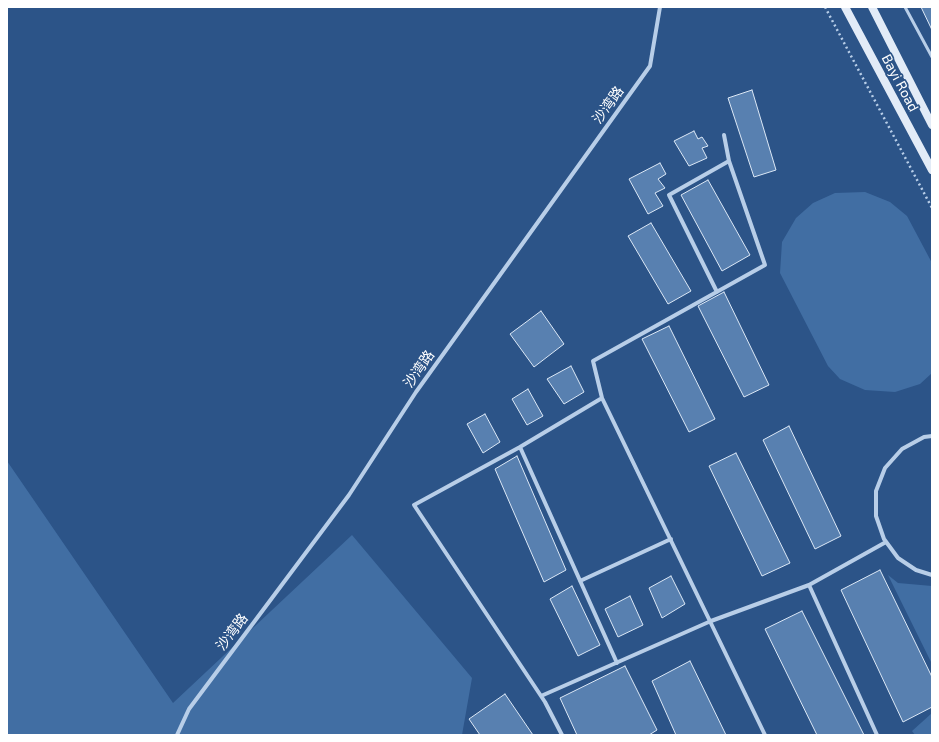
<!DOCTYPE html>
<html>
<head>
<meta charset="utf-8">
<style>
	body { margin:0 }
	#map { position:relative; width:939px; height:742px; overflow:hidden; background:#2c5488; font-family:"Exo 2",sans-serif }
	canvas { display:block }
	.frame { position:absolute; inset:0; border:8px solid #fff; pointer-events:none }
</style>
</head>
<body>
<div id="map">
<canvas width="939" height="742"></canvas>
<div class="frame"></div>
</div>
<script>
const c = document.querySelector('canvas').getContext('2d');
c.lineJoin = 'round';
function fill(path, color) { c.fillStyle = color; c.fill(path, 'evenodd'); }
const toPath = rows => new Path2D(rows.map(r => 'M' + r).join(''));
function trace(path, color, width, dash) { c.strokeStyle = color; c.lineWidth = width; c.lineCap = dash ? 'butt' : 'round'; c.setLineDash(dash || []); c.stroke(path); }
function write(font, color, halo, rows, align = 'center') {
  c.font = font + ' "Exo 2","Noto Sans SC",sans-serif'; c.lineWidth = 3.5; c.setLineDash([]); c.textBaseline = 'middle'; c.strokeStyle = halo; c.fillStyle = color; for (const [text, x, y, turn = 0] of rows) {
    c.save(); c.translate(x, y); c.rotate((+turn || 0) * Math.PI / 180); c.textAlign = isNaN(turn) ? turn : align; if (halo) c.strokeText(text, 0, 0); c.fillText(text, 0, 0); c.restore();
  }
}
const green = toPath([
	[865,192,890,202,907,216,932,263,932,373,920,384,895,392,865,390,840,379,828,366,780,273,782,242,796,218,813,203,835,193],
	[7,461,173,703,352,535,472,678,462,735,7,735],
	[888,575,898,583,932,586,932,664],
	[932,713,932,735,915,735,912,731]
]);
const building = toPath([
	[921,7,932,7,932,30,921,7],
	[752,90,776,170,754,177,728,98,752,90],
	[694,131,698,139,702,137,708,146,702,148,707,158,689,166,674,141,694,131],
	[660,163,666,174,658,179,665,188,655,193,663,206,648,214,629,179,660,163],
	[708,180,750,255,722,271,681,195,708,180],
	[651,223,691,291,668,304,628,236,651,223],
	[724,292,769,385,744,397,698,306,724,292],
	[541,311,564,344,534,367,510,334,541,311],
	[669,326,715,419,689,432,642,339,669,326],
	[571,366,584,392,564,404,547,379,571,366],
	[528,389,543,416,527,425,512,399,528,389],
	[485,414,500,442,483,453,467,424,485,414],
	[789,426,841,536,815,549,763,440,789,426],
	[736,453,790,563,762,576,709,466,736,453],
	[517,456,566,570,544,582,495,469,517,456],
	[880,570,932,677,932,707,903,722,841,590,880,570],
	[671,576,685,604,662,618,649,588,671,576],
	[572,586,600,645,578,656,550,599,572,586],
	[630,596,643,625,618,637,605,609,630,596],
	[802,611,864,735,817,735,765,629,802,611],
	[690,661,726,735,676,735,652,681,690,661],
	[625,666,657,730,649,735,577,735,560,698,625,666],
	[505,694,533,735,480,735,469,719,505,694]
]);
const path = toPath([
	[825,7,932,208]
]);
const service = toPath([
	[905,7,932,57]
]);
const minor = toPath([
	[717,292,669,195,729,161],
	[602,398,593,361,765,265,729,161,724,135],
	[932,436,924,437,902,449,885,468,876,491,876,516,884,539,898,558,916,570,932,575],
	[520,447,617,663],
	[580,581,671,539],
	[809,585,877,735],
	[541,696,711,621,809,585,886,542],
	[177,735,189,709,349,495,416,392,650,66,660,7],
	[562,735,545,702,414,505,520,447,602,398,765,735]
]);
const secondary = toPath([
	[845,7,932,170],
	[872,7,932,125]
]);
const streetNames = [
	["Bayi Road",900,83,62],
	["沙湾路",608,105,-54],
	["沙湾路",419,369,-55],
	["沙湾路",232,632,-53]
];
fill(green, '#416ea3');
fill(building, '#5880b0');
trace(building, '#dce8f6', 1);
trace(path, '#b8cee8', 2.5, [2, 3]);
trace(service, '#b8cee8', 3);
trace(minor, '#b8cee8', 4);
trace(secondary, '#e2ebf7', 8);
write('14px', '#fff', '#2c5488', streetNames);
</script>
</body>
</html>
